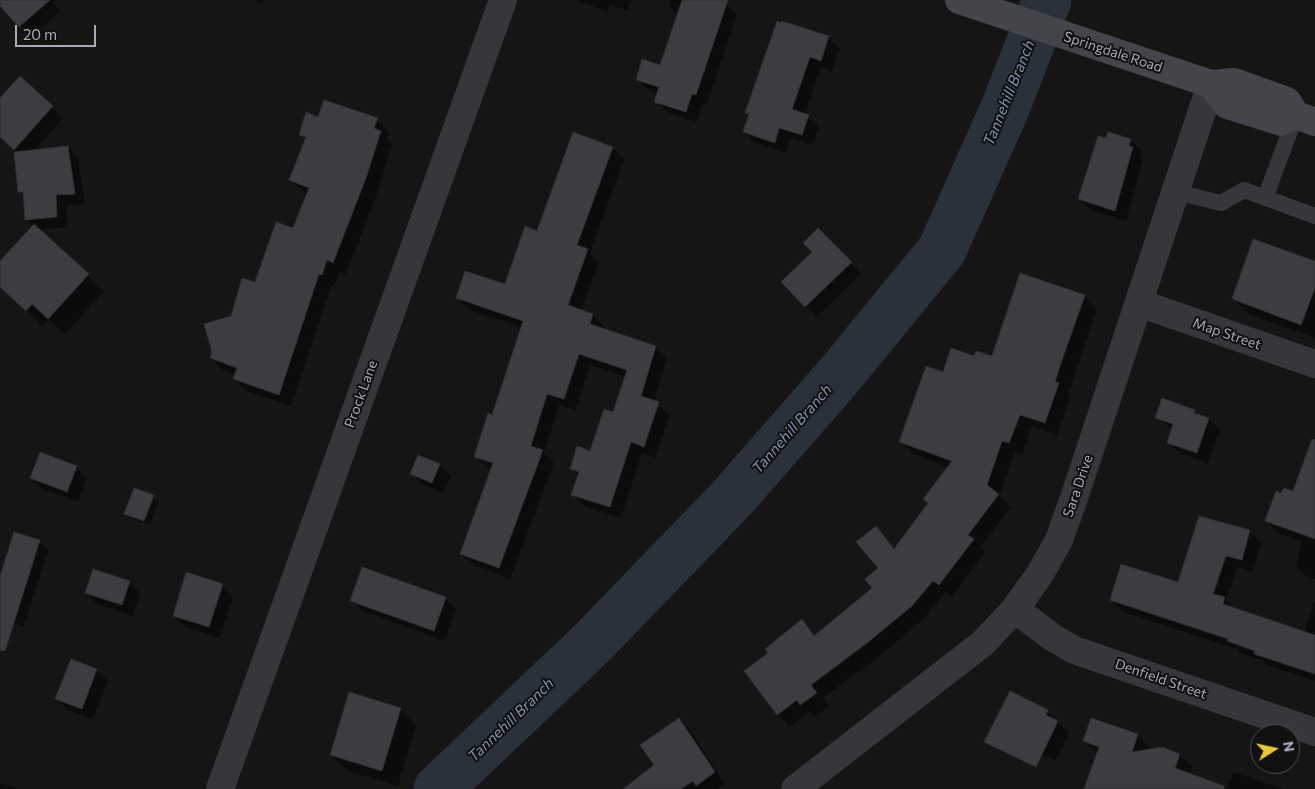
<!DOCTYPE html>
<html>
<head>
<meta charset="utf-8">
<style>
	body { margin:0 }
	#map { position:relative; width:1315px; height:789px; overflow:hidden; background:#151516; font-family:Commissioner,sans-serif }
	canvas { display:block }
	.north { position:absolute; left:1250px; top:724px; width:50px; height:50px; box-sizing:border-box; background:#101011; border:1px solid #4c4e53; border-radius:50%; rotate:80deg; font-size:14px; font-weight:700; line-height:20px; text-align:center; color:#a7aab6 }
	.north::after { content:''; display:block; margin:auto; width:18px; height:22px; background:#e9c83a; clip-path:polygon(50% 0,100% 100%,50% 72%,0 100%) }
	.scale { position:absolute; left:15px; top:25px; width:81px; height:22px; box-sizing:border-box; border:2px solid #a7aab6; border-top:0; padding-left:6px; font-size:15px; line-height:18px; white-space:nowrap; color:#a7aab6; -webkit-text-stroke:4px #101011; paint-order:stroke }
</style>
</head>
<body>
<div id="map">
<canvas width="1315" height="789"></canvas>
<div class="north">N</div>
<div class="scale">20 m</div>
</div>
<script>
const c = document.querySelector('canvas').getContext('2d');
c.lineJoin = 'round';
function fill(path, color) { c.fillStyle = color; c.fill(path, 'evenodd'); }
const toPath = rows => new Path2D(rows.map(r => 'M' + r).join(''));
function trace(path, color, width, dash) { c.strokeStyle = color; c.lineWidth = width; c.lineCap = dash ? 'butt' : 'round'; c.setLineDash(dash || []); c.stroke(path); }
function write(font, color, halo, rows, align = 'center') {
  c.font = font + ' Commissioner,sans-serif'; c.lineWidth = 4; c.setLineDash([]); c.textBaseline = 'middle'; c.strokeStyle = halo; c.fillStyle = color; for (const [text, x, y, turn = 0] of rows) {
    c.save(); c.translate(x, y); c.rotate((+turn || 0) * Math.PI / 180); c.textAlign = isNaN(turn) ? turn : align; if (halo) c.strokeText(text, 0, 0); c.fillText(text, 0, 0); c.restore();
  }
}
const shadow = toPath([
	[0,0,54,0,52,2,60,11,31,37,0,4],
	[253,0,263,0,262,3],
	[575,0,631,0,627,10,610,5,608,12],
	[671,0,722,0,737,15,707,105,702,104,697,122,667,112,656,101,658,93,648,90,637,79,661,66,678,16,669,7],
	[828,37,839,48,832,71,821,67,805,115,819,127,813,145,790,138,786,153,755,143,744,132,749,116,746,113],
	[20,77,63,118,34,151,68,147,78,158,85,204,66,206,68,227,39,230,104,291,65,334,49,319,43,326,0,287,0,263,33,226,26,219,24,197,19,191,18,153,0,136,0,100],
	[319,118,377,119,389,132,387,139,392,144,378,191,346,274,339,272,334,287,331,286,291,406,246,391,234,379,236,374,223,370,211,358,232,317,294,230,307,194,291,180,306,140,300,134],
	[1107,140,1131,140,1142,151,1140,156,1143,159,1126,221,1090,210,1079,199],
	[612,148,624,159,590,253,599,262,581,311,593,315,604,327,603,330,655,347,667,358,654,402,670,415,655,458,642,453,621,518,584,506,573,494,579,476,571,469,591,452,614,413,626,377,590,365,576,410,559,405,544,453,554,463,510,579,473,565,461,554,492,470,487,468,475,456,493,416,522,327,469,310,458,298,505,285,538,232],
	[829,240,861,274,816,317,782,282],
	[1315,263,1315,338,1247,313,1233,299],
	[1085,296,1097,308,1073,379,1068,394,1070,397,1057,435,1032,426,1022,455,1015,452,999,496,1011,507,980,547,985,552,952,597,946,592,924,618,880,656,823,698,829,706,814,717,809,712,790,727,778,714,745,671,770,653,801,621,816,636,874,588,880,568,875,528,895,549,929,504,949,467,913,454,901,441,944,374,975,358,993,358],
	[1194,411,1199,416,1209,419,1220,430,1208,463,1179,453,1168,442,1173,430,1157,417],
	[1315,441,1315,579,1308,578,1296,566,1302,541,1278,533,1266,521,1282,495,1294,493],
	[418,456,440,465,451,476,443,493,422,484,411,473],
	[76,467,87,478,78,502,42,489,31,478],
	[153,496,158,502,150,525,131,518,126,513],
	[1249,531,1261,543,1253,571,1237,567,1226,600,1235,609,1304,633,1315,600,1315,681,1267,665,1263,660,1240,653,1237,649,1123,612,1112,600,1179,584],
	[39,541,48,550,24,626,0,617,0,585],
	[129,582,140,593,133,616,97,604,86,593],
	[222,585,233,596,220,638,185,627,174,616],
	[445,598,456,609,445,641,362,611,351,600],
	[72,661,97,670,108,681,93,719,68,710,57,699],
	[400,709,416,725,398,786,348,771,331,755],
	[1047,711,1069,733,1056,760,1002,742],
	[679,719,690,730,725,784,717,789,625,789,656,765],
	[1091,720,1138,735,1150,748,1149,751,1180,755,1192,767,1189,775,1227,788,1233,772,1283,789,1149,789,1106,778,1089,761,1095,760,1097,754,1084,741],
	[0,783,18,789,0,789]
]);
const river = toPath([
	[438,789,592,643,733,497,838,377,942,250,1006,106,1047,0]
]);
const building = toPath([
	[0,0,50,0,19,27,0,6,0,0],
	[682,0,728,0,696,95,692,94,686,112,654,102,659,87,636,80,642,59,660,65,682,0],
	[777,21,781,23,782,21,829,36,821,61,810,57,792,109,809,115,802,135,779,128,775,143,743,132,749,114,745,113,777,21],
	[20,76,53,106,14,150,0,137,0,98,20,76],
	[324,100,378,118,374,128,381,131,366,178,333,263,327,260,322,275,319,274,279,395,233,379,237,368,210,358,212,352,204,324,231,316,242,278,255,282,276,222,293,228,309,188,289,180,306,137,299,135,306,112,318,117,324,100],
	[573,132,613,147,577,245,588,249,568,305,593,314,590,324,656,346,641,396,659,402,644,447,631,442,610,507,571,495,579,472,570,469,577,446,590,451,604,409,613,412,627,370,579,354,564,399,547,394,531,446,543,450,499,568,460,554,493,463,474,457,488,413,492,415,523,321,456,298,465,271,505,284,525,226,537,231,573,132],
	[1108,132,1131,139,1129,146,1133,147,1115,211,1078,199,1098,136,1106,138,1108,132],
	[68,146,75,194,56,195,57,217,25,220,23,192,18,192,14,152,68,146],
	[34,224,89,274,48,319,32,304,26,311,0,287,0,261,34,224],
	[818,228,852,262,805,307,781,282,812,252,803,243,818,228],
	[1253,239,1315,261,1315,288,1301,325,1232,299,1253,239],
	[1020,273,1085,295,1060,366,1055,382,1059,383,1045,423,1020,415,1009,443,1002,441,987,485,999,494,968,535,974,539,939,585,933,581,912,606,867,643,811,685,817,693,800,705,797,700,777,715,744,671,768,653,765,649,802,619,814,636,872,588,865,579,878,568,856,542,876,526,894,549,928,503,923,499,952,461,899,442,926,366,943,372,951,348,974,356,976,351,992,356,1020,273],
	[1162,398,1195,410,1194,413,1209,418,1197,453,1167,443,1173,424,1155,418,1162,398],
	[1312,439,1315,440,1315,539,1265,521,1276,491,1281,493,1284,488,1293,491,1312,439],
	[40,452,77,466,67,492,30,478,40,452],
	[418,455,440,464,432,483,410,474,418,455],
	[134,488,154,495,144,521,124,514,134,488],
	[1199,516,1250,530,1242,560,1226,556,1213,594,1225,597,1223,604,1315,635,1315,674,1254,654,1255,651,1227,641,1228,639,1110,600,1121,564,1178,582,1199,516],
	[14,532,40,540,5,651,0,650,0,576,14,532],
	[362,567,446,597,434,631,350,601,362,567],
	[93,569,130,581,122,605,85,593,93,569],
	[186,572,223,584,209,627,173,616,186,572],
	[71,659,97,669,82,709,55,699,71,659],
	[1010,691,1048,710,1046,715,1058,721,1036,767,984,742,1010,691],
	[349,692,401,708,382,771,330,755,349,692],
	[679,718,715,772,696,786,693,781,681,789,623,789,654,765,640,745,679,718],
	[1091,718,1138,734,1132,752,1162,747,1180,754,1175,768,1224,786,1224,789,1084,789,1099,747,1083,741,1091,718]
]);
const service = toPath([
	[1176,192,1221,203,1244,190,1315,216],
	[1265,198,1296,115]
]);
const minor = toPath([
	[1139,303,1315,364],
	[1015,609,1052,637,1074,650,1315,732],
	[220,789,503,0],
	[795,789,983,643,1015,609,1040,574,1059,540,1075,495,1211,84]
]);
const secondary = toPath([
	[959,0,1211,84,1234,82,1287,101,1296,115,1315,122],
	[1211,84,1227,105,1281,122,1296,115]
]);
const streetNames = [
	["Springdale Road",1113,52,18],
	["Map Street",1227,334,19],
	["Prock Lane",361,394,-70],
	["Sara Drive",1078,486,-71],
	["Denfield Street",1161,679,19]
];
const waterNames = [
	["Tannehill Branch",1009,93,-68],
	["Tannehill Branch",792,429,-49],
	["Tannehill Branch",511,720,-44]
];
fill(shadow, '#0007');
trace(river, '#2b313a', 49);
fill(building, '#3c3d40');
trace(building, '#2f2f32', 1);
trace(service, '#36363b', 16);
trace(minor, '#36363b', 28);
trace(secondary, '#44454b', 28);
write('14px', '#a7aab6', '#101011', streetNames);
write('italic 15px', '#8092b0', '#101011', waterNames);
</script>
</body>
</html>
